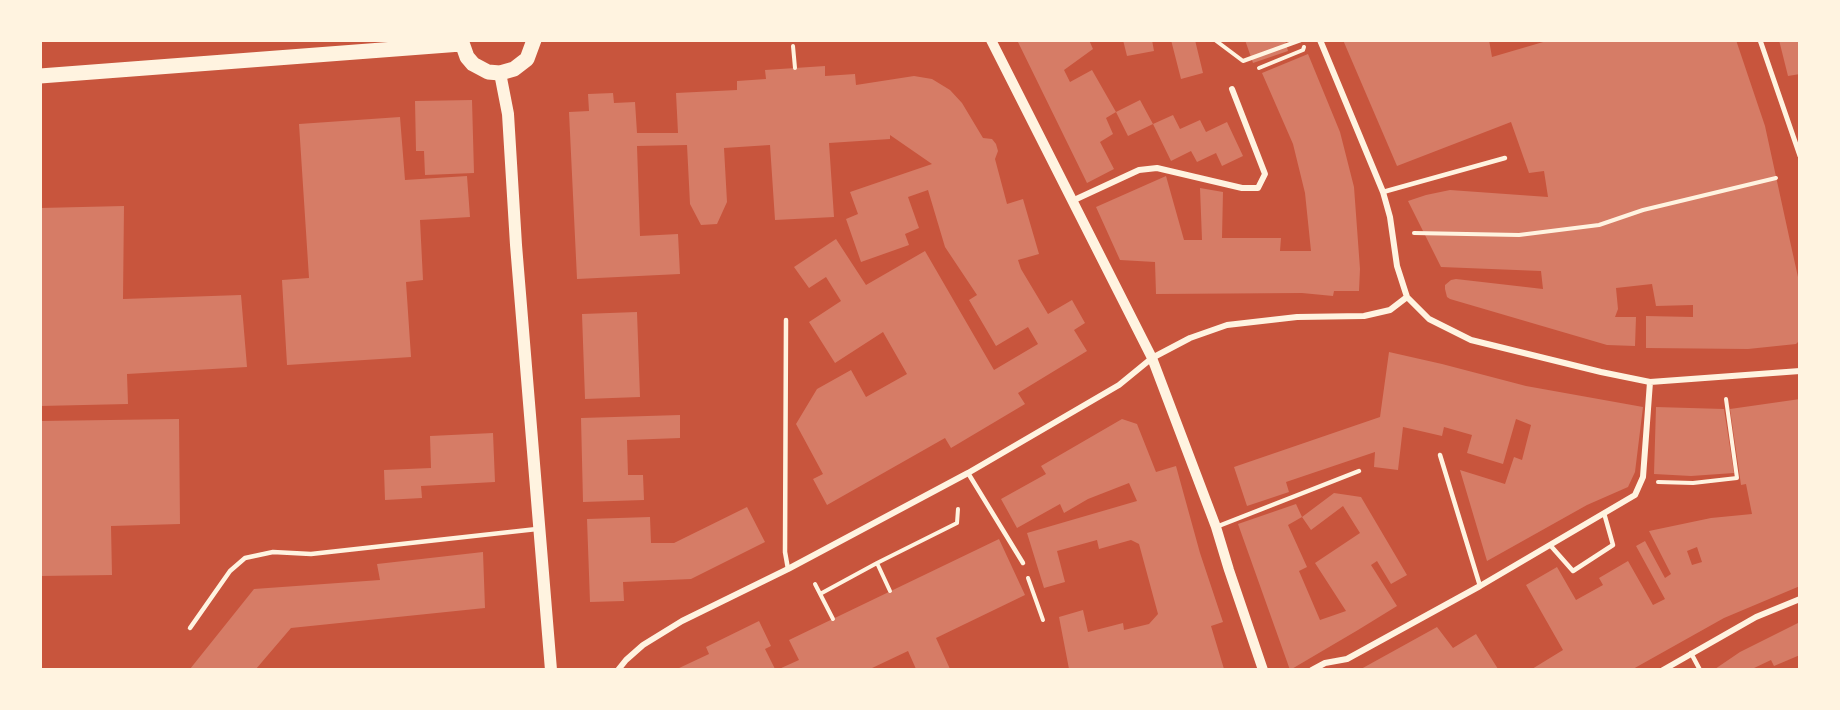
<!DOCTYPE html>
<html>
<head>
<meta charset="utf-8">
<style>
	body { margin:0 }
	#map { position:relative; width:1840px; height:710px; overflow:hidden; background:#c8553d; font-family:"PT Sans",sans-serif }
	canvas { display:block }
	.frame { position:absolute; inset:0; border:42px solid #fff3e0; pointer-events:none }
</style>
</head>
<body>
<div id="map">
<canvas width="1840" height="710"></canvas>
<div class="frame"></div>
</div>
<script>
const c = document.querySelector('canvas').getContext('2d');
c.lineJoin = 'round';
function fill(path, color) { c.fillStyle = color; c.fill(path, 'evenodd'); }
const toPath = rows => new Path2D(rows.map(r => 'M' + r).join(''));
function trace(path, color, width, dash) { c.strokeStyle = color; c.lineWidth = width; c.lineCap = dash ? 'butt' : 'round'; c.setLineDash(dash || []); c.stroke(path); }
const building = toPath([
	[1017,40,1089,40,1093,49,1064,70,1070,82,1092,70,1116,112,1140,100,1153,124,1128,136,1116,112,1106,118,1113,134,1100,142,1114,169,1087,183],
	[1123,40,1152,40,1154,51,1127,56],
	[1171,40,1195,40,1203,73,1181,79],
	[1245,40,1285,40,1288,51,1253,63],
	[1343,40,1489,40,1492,57,1550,40,1736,40,1765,126,1790,241,1800,286,1800,340,1796,344,1748,349,1646,348,1646,316,1693,317,1693,305,1656,306,1652,284,1616,288,1618,309,1615,317,1636,317,1635,346,1607,345,1450,299,1447,297,1445,289,1445,285,1451,280,1456,279,1543,289,1541,271,1441,267,1408,201,1426,195,1450,190,1548,197,1544,171,1529,173,1511,122,1397,166],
	[1779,40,1800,40,1800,74,1788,76],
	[1308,54,1340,132,1354,187,1360,269,1359,291,1334,291,1333,296,1302,293,1156,294,1155,262,1120,260,1096,207,1166,176,1184,240,1202,240,1200,188,1223,192,1222,238,1281,238,1280,251,1311,251,1305,193,1293,144,1262,73],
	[825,66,825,76,855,74,856,85,914,76,932,79,950,90,962,103,983,138,992,139,996,144,998,151,995,159,1007,204,1023,199,1039,254,1018,260,1021,269,1048,314,1072,300,1085,323,1074,330,1087,351,1018,393,1025,404,951,448,945,438,827,505,813,479,823,474,796,424,817,389,851,370,866,397,907,374,883,332,835,363,809,322,841,301,826,277,809,288,794,267,836,239,866,285,925,251,994,370,1038,344,1028,327,996,346,969,300,977,295,945,247,928,190,908,197,919,228,905,234,909,245,861,262,846,219,858,214,850,192,932,164,890,135,890,139,829,143,834,217,775,220,770,145,724,148,727,202,717,224,701,225,690,204,687,145,637,146,640,236,678,234,680,274,577,279,569,112,589,111,588,94,613,93,614,103,635,102,637,133,678,133,676,93,737,90,737,81,766,79,765,70],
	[472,100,474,173,425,175,424,151,416,151,415,101],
	[1173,115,1180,129,1200,120,1206,132,1227,122,1243,156,1222,166,1216,153,1197,162,1191,151,1171,161,1153,124],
	[400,117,405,180,467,176,470,217,420,220,423,280,406,282,411,357,287,365,282,280,309,278,299,124],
	[124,206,123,299,241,295,247,367,127,374,128,404,40,406,40,208],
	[637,312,640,397,585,399,582,314],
	[1389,352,1442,364,1526,386,1643,407,1635,472,1628,487,1587,505,1487,561,1460,470,1505,484,1514,457,1522,460,1531,425,1516,419,1503,464,1467,453,1472,435,1444,427,1442,436,1403,427,1398,470,1374,467,1375,452,1286,482,1289,492,1247,506,1234,467,1380,417],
	[1800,399,1800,586,1724,618,1633,669,1532,669,1563,650,1526,585,1557,567,1576,600,1603,585,1599,578,1628,561,1653,605,1665,599,1636,546,1645,541,1665,578,1671,574,1649,531,1711,518,1752,514,1746,484,1741,485,1730,409],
	[1697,547,1702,562,1692,565,1687,551],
	[1656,407,1724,409,1734,473,1691,476,1654,474],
	[680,415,680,438,627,440,628,475,643,475,644,500,583,502,581,418],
	[179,419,180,524,111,526,112,575,40,576,40,421],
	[1122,419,1137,424,1156,472,1176,466,1200,553,1223,622,1211,626,1224,669,1069,669,1059,617,1083,610,1088,632,1123,623,1124,630,1149,624,1158,614,1139,544,1131,540,1099,549,1097,540,1057,551,1065,582,1044,588,1027,533,1137,501,1129,483,1088,499,1064,513,1060,504,1017,528,1001,499,1046,474,1041,466],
	[493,433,495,482,421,486,422,498,385,500,384,470,431,468,430,436],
	[1334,493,1361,497,1407,575,1391,584,1377,561,1371,565,1397,606,1358,630,1290,670,1238,524,1296,504,1302,517],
	[1343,506,1360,533,1315,563,1346,611,1320,620,1299,571,1307,567,1288,525,1302,517,1311,530],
	[747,507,765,542,691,579,623,582,624,601,590,602,587,519,650,517,651,543,674,543],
	[999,539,1025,595,936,638,950,669,916,669,908,651,870,669,779,669,799,660,789,640],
	[483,552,485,608,291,628,256,669,190,669,254,589,380,580,377,564],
	[759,621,771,646,765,649,775,669,677,669,709,654,706,647],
	[1800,622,1800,655,1774,666,1771,660,1752,669,1715,669,1740,652],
	[1437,627,1453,648,1476,634,1498,669,1361,669]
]);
const path = toPath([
	[1215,40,1243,61,1301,40],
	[793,46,795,68],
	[1259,68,1303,50,1304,47],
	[1414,233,1519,235,1599,225,1643,210,1776,178],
	[1658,482,1693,483,1737,478,1726,399],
	[1028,578,1043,620],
	[815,584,833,619],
	[890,591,877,563,957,523,958,509],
	[820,594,877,563]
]);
const service = toPath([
	[1383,192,1505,158],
	[786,320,785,552,788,569],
	[1440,455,1480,586],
	[968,473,1023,563],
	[1216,527,1359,471],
	[1550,545,1573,571,1613,545,1604,513],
	[190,628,230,571,245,558,273,552,311,554,537,529],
	[1691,653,1700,670]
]);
const pedestrian = toPath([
	[1760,40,1800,156]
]);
const minor = toPath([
	[1320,40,1383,192,1390,217,1397,266,1407,297,1429,319,1471,340,1601,372,1650,382,1800,371],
	[1072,201,1139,170,1157,168,1242,188,1258,188,1265,174,1232,89],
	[618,670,626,660,643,645,682,621,788,569,968,473,1119,385,1152,358,1190,338,1227,325,1297,317,1364,316,1390,310,1407,297],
	[1312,670,1325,663,1347,659,1480,586,1635,495,1643,477,1650,382],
	[1663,670,1756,617,1800,599]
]);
const tertiary = toPath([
	[991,40,1152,358,1216,527,1229,570,1263,670]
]);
const secondary = toPath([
	[500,73,508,114,516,245,551,670]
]);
const primary = toPath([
	[461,40,467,57,473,64,488,72,500,73,514,69,527,59,534,40],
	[40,76,461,44]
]);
fill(building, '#d67c66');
trace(path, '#fff3e0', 4);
trace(service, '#fff3e0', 4.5);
trace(pedestrian, '#fff3e0', 5);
trace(minor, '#fff3e0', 6);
trace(tertiary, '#fff3e0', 10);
trace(secondary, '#fff3e0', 12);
trace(primary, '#fff3e0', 15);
</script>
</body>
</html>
